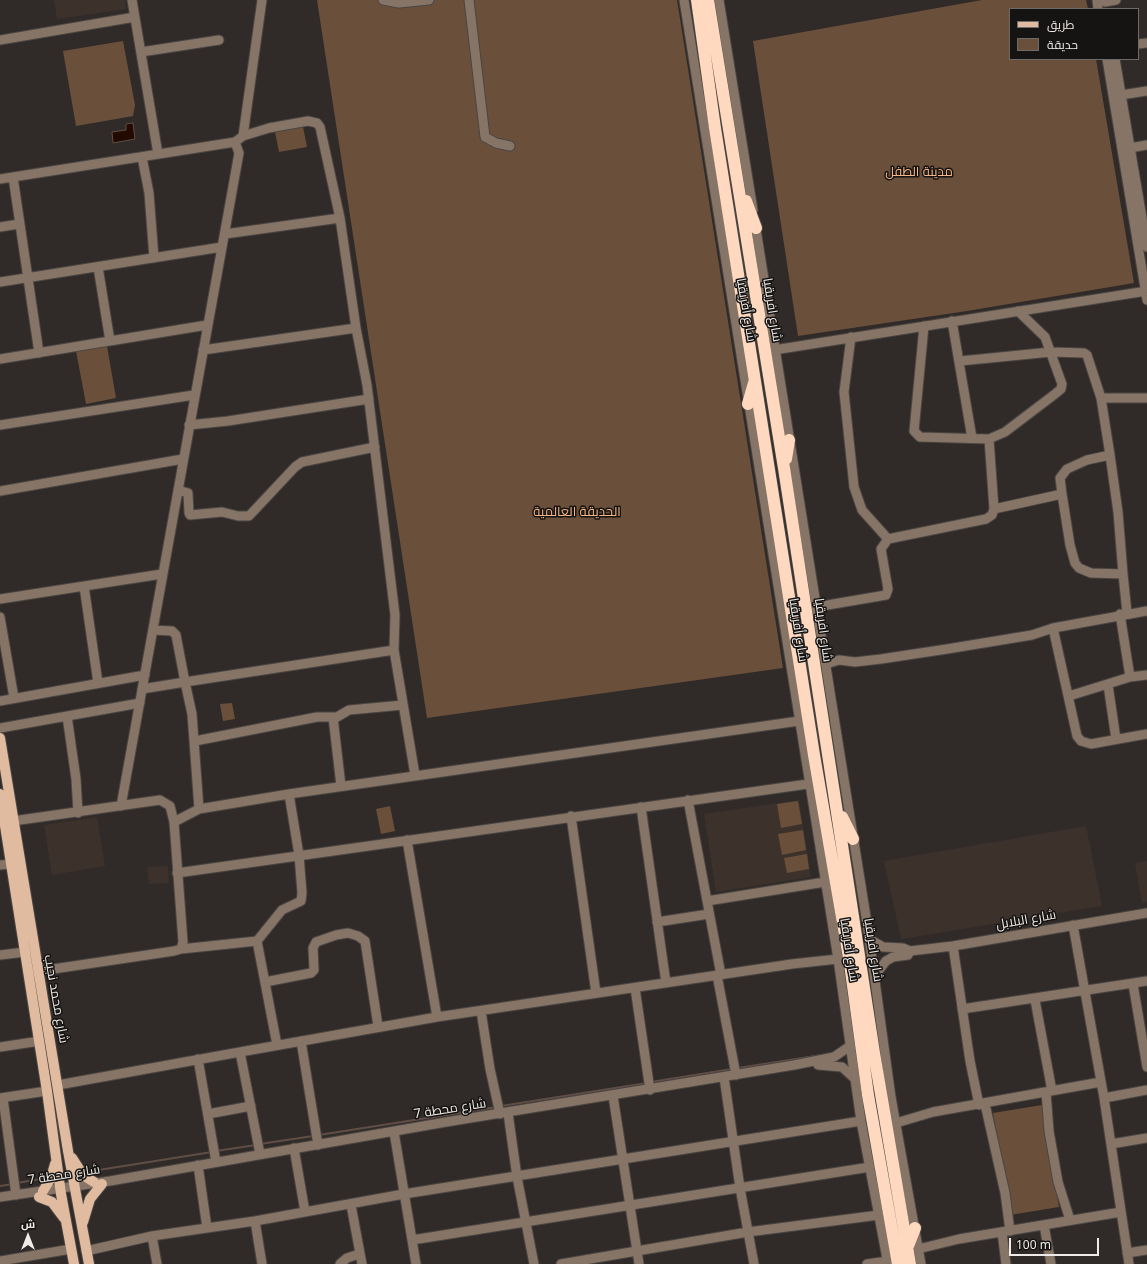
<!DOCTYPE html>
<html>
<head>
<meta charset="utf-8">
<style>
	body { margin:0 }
	#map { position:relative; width:1147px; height:1264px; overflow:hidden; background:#302b28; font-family:"Noto Sans",Cairo,sans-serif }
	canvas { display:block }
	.legend { position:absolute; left:1009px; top:8px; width:130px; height:52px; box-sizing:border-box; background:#161412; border:1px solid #6d6a68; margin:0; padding:5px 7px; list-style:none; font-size:12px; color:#efebe9 }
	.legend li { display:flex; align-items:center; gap:8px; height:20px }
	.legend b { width:20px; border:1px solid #6d6a68 }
	.north { position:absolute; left:8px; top:1216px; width:40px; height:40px; -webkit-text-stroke:3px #161412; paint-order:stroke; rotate:0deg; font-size:11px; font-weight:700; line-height:16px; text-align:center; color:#efebe9 }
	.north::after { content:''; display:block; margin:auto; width:14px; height:18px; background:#efebe9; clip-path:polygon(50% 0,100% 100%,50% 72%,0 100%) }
	.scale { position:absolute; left:1009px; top:1238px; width:90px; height:18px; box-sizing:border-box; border:2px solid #efebe9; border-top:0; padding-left:5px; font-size:12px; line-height:14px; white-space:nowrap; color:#efebe9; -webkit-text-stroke:3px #161412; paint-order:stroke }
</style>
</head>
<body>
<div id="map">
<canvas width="1147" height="1264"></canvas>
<ul class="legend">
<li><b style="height:5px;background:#e1bb9f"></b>طريق</li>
<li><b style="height:11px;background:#6a4f3b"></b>حديقة</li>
</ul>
<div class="north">ش</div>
<div class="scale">100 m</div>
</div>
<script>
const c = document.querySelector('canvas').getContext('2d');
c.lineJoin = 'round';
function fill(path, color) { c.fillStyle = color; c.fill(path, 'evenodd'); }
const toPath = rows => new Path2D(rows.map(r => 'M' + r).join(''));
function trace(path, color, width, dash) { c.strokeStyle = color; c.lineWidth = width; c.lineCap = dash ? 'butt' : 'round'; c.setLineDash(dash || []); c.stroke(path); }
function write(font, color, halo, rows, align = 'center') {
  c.font = font + ' "Noto Sans",Cairo,sans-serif'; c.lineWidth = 3; c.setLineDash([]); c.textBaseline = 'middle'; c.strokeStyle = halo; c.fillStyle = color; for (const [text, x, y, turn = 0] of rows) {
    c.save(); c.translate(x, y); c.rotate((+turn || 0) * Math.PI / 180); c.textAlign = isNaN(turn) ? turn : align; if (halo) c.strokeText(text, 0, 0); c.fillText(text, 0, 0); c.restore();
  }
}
const built = toPath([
	[54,0,125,0,126,9,57,19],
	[799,800,811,877,716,892,704,814],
	[97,817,105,866,52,875,44,825],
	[1086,826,1102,906,901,939,884,861],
	[1147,861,1147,902,1142,903,1135,863],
	[168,866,169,883,149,884,147,867]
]);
const green = toPath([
	[317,0,677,0,783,668,427,718],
	[982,0,1086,0,1088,9,1010,9,1010,59,1096,59,1134,283,967,311,798,336,753,41],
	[123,41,135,105,133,116,76,126,63,51],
	[303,127,307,147,279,152,275,132],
	[107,346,116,398,86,404,76,351],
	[232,703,235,719,223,721,220,704],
	[798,801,802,824,781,828,777,804],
	[390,806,395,831,381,834,376,809],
	[803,830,806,850,782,855,778,834],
	[807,854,809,869,787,873,784,858],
	[1042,1105,1059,1207,1010,1215,993,1113]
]);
const water = toPath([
	[133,123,135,139,113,143,112,132,126,130,126,124,133,123]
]);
const stream = toPath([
	[738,1068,828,1054],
	[651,1082,732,1069],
	[501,1106,647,1083],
	[319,1135,497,1107],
	[260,1144,313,1136],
	[216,1151,256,1145],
	[86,1172,212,1152],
	[17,1183,46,1178],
	[0,1186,13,1184]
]);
const minor = toPath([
	[132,0,158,154],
	[383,0,399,3,429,0],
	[469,0,485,137,496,143,510,146],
	[684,0,838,959,861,1121,888,1264],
	[719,0,753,210],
	[1097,0,1098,9],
	[1105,2,1116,0],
	[0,40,135,17],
	[1138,44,1147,43],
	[141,52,219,40],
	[1107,59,1147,300],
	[1115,59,1147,247],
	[1121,95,1147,91],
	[243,136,262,0],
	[1130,148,1147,145],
	[142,157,149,193,154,258],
	[13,177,39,353],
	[0,179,235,142,243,136,269,128,308,121,317,123,320,127,340,218,356,328,367,385,395,615,394,650,415,775],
	[755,223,867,923,891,1097,921,1264],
	[0,227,19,224],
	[225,234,340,218],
	[98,267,110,341],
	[0,282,222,247],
	[952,321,972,438],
	[924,326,914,431,920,437,989,439],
	[851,337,844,392,854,487,862,510,888,539],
	[203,350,356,328],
	[774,350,1147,291],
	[0,359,207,325],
	[960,361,1051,352,1084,353,1087,355,1101,398],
	[0,425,194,395],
	[189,425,228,421,369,399],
	[1110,455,1118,512,1123,574],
	[178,490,188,493,189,513,190,515,222,512,238,516,249,516,295,467,302,462,375,447],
	[0,491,183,459],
	[1062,494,1070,545,1075,563,1079,568,1091,573,1123,574,1127,613],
	[994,509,1062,494,1060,478,1067,469,1087,460,1110,455,1101,398,1147,398],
	[84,586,98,683],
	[0,599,162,574],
	[816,607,886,595,888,589,881,549,888,539,986,519,992,515,994,509,989,439,1005,432,1055,394,1061,389,1062,384,1045,337,1018,311],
	[1120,614,1130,677],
	[0,617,14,698],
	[1053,628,1077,736,1081,741,1091,744,1147,734],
	[826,664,839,660,855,662,881,659,947,649,1032,635,1053,628,1147,611],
	[1108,685,1116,739],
	[142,689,185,682,176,635,172,631,153,630],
	[1069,696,1130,677,1147,675],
	[0,701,145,675],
	[67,716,76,779,78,813],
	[333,717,341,786],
	[0,728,140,703],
	[195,741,317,717,337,717,349,710,403,705],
	[688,800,721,975],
	[121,806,232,192,239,153,235,142],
	[641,807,666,983],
	[199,809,192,714,185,682,394,650],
	[571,816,596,993],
	[13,821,160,800,170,806,174,822,183,942,181,949,174,951,33,972],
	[174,822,199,809,289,794,799,721],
	[407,840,437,1017],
	[0,865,12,864],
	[177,873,808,784],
	[707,901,825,882],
	[657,922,709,914],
	[1073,925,1104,1098,1129,1264],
	[869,939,883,947,903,948,910,951,953,946,1147,913],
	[257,941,277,1045],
	[953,946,970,1061,979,1105],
	[181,949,257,941,282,910,301,901,302,893,299,855,289,794],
	[0,955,25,952],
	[717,975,736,1075],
	[876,979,879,970,886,961,893,957,908,955,910,951],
	[265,982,311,973,314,970,313,948,316,942,336,935,348,933,358,936,365,941,378,1026],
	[1133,984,1147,1067],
	[635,988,650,1090],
	[1035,1000,1052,1091],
	[962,1009,1147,981],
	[481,1011,490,1069,500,1114],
	[301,1041,318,1145],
	[0,1047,40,1041],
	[198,1059,216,1162],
	[818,1065,842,1067,854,1078],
	[724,1077,740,1188,754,1264],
	[58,1085,240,1052],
	[1046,1092,1049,1131,1058,1182,1070,1220],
	[613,1096,639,1264],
	[0,1098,47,1091],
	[3,1098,16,1195],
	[1104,1098,1147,1090],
	[985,1104,1005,1193,1010,1231],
	[508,1113,517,1177,534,1264],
	[208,1114,251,1106],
	[896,1123,933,1112,1101,1082],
	[394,1132,416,1264],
	[1111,1144,1147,1138],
	[294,1148,305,1212],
	[260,1154,240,1052,437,1017,792,964,838,959],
	[198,1165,207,1228],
	[0,1197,110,1181,446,1122,794,1065,834,1057,850,1046],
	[351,1205,362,1264],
	[255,1221,262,1264],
	[1044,1225,1051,1264],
	[1002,1232,1006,1264],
	[152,1236,157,1264],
	[412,1240,870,1167],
	[918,1249,959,1239,1121,1212],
	[86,1251,152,1236,255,1221,404,1194,861,1121],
	[1127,1253,1147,1250],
	[0,1261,71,1249],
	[340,1264,347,1258,359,1254],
	[561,1264,748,1232,879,1215],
	[867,1264,888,1261]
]);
const major = toPath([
	[0,738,68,1151,89,1264],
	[0,794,47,1091,61,1194,74,1264],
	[72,1158,83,1175,94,1182],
	[43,1191,51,1178,55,1164],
	[39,1197,52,1202,64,1218],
	[83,1222,90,1199,102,1184]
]);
const highway = toPath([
	[697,0,715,128,814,755,850,964,868,1095,898,1264],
	[708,0,784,468,874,1053,910,1264],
	[746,201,756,228],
	[748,404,754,383],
	[786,459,789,440],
	[842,817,853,839],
	[908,1246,915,1228]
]);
const parkNames = [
	["مدينة الطفل",919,172],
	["الحديقة العالمية",577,512]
];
const streetNames = [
	["شارع أفريقيا",746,310,80],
	["شارع افريقيا",772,310,81],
	["شارع أفريقيا",798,630,81],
	["شارع افريقيا",823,630,82],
	["شارع البلابل",1026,920,-10],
	["شارع أفريقيا",849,950,81],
	["شارع افريقيا",873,950,81],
	["شارع محمد نجيب",56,999,80],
	["شارع محطة 7",450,1109,-9],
	["شارع محطة 7",64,1175,-9]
];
fill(built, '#3c322b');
fill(green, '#6a4f3b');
fill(water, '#230a00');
trace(water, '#604e46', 1);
trace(stream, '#604e46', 2);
trace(minor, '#4b4643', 11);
trace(major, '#4b4643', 12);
trace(highway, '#4b4643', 14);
trace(minor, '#867466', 9);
trace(major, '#e1bb9f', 10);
trace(highway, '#fed9bf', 12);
write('13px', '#f6b686', '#161412', parkNames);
write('13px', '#efebe9', '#161412', streetNames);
</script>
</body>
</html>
